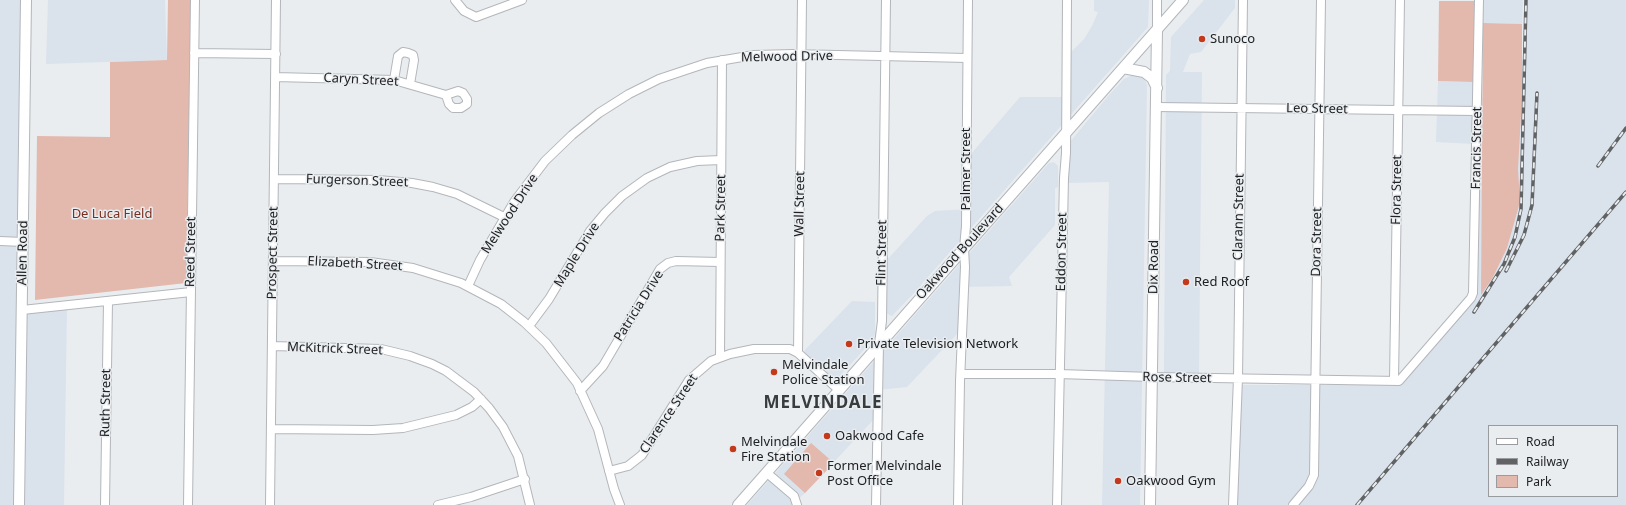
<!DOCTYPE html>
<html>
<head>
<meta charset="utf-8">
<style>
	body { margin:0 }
	#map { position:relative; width:1626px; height:505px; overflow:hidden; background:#e9edf0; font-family:"Noto Sans",sans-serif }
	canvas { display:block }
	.legend { position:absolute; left:1488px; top:425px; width:130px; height:72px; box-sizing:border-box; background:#e9edf0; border:1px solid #999b9e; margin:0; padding:5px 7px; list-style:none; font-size:12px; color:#202123 }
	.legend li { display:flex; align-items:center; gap:8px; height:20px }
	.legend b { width:20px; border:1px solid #999b9e }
</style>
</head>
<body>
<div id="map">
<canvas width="1626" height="505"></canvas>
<ul class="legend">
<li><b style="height:5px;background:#fff"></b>Road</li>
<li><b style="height:5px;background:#606264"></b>Railway</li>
<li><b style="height:11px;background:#e3b8ad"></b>Park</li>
</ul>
</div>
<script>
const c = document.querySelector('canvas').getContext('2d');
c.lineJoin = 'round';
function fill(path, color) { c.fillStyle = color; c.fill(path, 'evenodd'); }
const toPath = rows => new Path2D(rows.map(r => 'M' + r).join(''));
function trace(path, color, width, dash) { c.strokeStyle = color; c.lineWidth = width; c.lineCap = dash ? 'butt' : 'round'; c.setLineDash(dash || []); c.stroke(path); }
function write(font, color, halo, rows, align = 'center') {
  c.font = font + ' "Noto Sans",sans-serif'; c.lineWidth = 3; c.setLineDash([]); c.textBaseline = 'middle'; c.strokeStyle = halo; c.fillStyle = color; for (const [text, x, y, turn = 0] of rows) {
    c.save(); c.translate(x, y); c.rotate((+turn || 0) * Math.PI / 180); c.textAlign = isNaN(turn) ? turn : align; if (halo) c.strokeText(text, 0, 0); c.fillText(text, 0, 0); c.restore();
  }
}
const built = toPath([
	[0,0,26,0,22,310,67,305,64,505,0,505],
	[48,0,165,0,167,60,46,64],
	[1094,0,1149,0,1148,27,913,294,892,316,885,313,886,261,927,216,935,211,969,209,970,155,1020,97,1069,97,1071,52,1084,39,1092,26,1098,12,1094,11],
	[1204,0,1235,0,1235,8,1201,52,1190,54,1183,72,1202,72,1199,373,1164,373,1166,75,1170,71,1171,37],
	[1483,0,1523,0,1522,24,1483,23],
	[1526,0,1626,0,1626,505,1236,505,1239,385,1396,385,1472,295,1477,98,1524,96],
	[1489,426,1617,426,1617,496,1489,496],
	[1130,76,1138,76,1144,78,1147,85,1140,505,1102,505,1109,182,1068,183,1069,143,1109,95,1124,79],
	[1438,81,1473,82,1473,144,1436,142],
	[1054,162,1058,166,1058,187,1055,188,1055,225,1009,277,1012,286,961,287,958,333,907,387,877,390,875,418,805,493,792,505,747,505,1049,163],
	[852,301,875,302,875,333,873,340,837,379,833,379,809,358,804,351]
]);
const green = toPath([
	[168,0,191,0,186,283,35,300,37,136,110,137,110,62,167,60],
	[1439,1,1475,1,1473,82,1438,81],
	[1483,23,1522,24,1522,97,1518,169,1520,202,1507,248,1492,279,1481,295],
	[811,443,834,463,805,493,784,474]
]);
const minor = toPath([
	[455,0,464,11,476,17,522,0],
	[802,0,798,353,839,390],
	[1157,30,1157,0],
	[194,53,276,54],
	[275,77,394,80,446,95,458,91,463,93,467,99,467,104,461,108,453,108,449,104,446,95],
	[394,80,398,56,403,52,408,53,413,55,414,60,410,84],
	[1156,107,1477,111],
	[274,179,378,180,412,183,433,187,457,194,506,218],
	[0,241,23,242],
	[273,261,370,262,413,268,461,283,501,304,524,322,546,343,577,383,598,429,614,489,620,505],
	[468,286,480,260,514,202,545,161,572,135,599,113,629,94,659,79,707,63,754,55,794,54,967,58],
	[22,310,191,292],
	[529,326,549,299,590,231,605,213,622,196,647,178,670,167,697,161,721,160],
	[272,346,381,349,410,356,432,364,446,371,474,392,489,408,503,427,518,456,530,505],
	[720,356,722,60],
	[961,374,1059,374,1152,377,1399,381,1471,298,1473,293,1479,0],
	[1394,380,1400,0],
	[580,391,603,366,660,269,668,263,676,261,720,262],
	[271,429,373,430,403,428,456,415,472,407,481,399],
	[609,471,628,466,642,455,689,380,711,361,730,354,754,349,790,349,798,353],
	[767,473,794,496,797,505],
	[105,505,108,301],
	[188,505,195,0],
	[270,505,276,0],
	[438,505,471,497,525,479],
	[876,505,879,344,882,321,886,0],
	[958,505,960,381,965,267,964,248,966,226,968,0],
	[1057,505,1064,178,1066,153,1067,0],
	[1233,505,1238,378,1243,0],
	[1293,505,1309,486,1314,475,1321,0]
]);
const major = toPath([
	[1123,68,1144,72,1152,78,1157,88],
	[19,505,26,0],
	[738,505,1183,0],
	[1150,505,1157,30]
]);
const rail = toPath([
	[1598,166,1626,128],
	[1506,271,1524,235,1532,205,1537,93],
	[1474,312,1504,264,1515,237,1521,209,1526,0],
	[1357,505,1626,192]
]);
const markers = [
	[1202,39,4,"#c3391c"],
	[1186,282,4,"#c3391c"],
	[849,344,4,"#c3391c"],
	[774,372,4,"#c3391c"],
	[827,436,4,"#c3391c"],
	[733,449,4,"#c3391c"],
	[819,473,4,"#c3391c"],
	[1118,481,4,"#c3391c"]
];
const poiNames = [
	["Sunoco",1210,39],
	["Red Roof",1194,282],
	["Private Television Network",857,344],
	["Melvindale",782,365],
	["Police Station",782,380],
	["Oakwood Cafe",835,436],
	["Melvindale",741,442],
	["Fire Station",741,457],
	["Former Melvindale",827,466],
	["Post Office",827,481],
	["Oakwood Gym",1126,481]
];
const streetNames = [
	["Melwood Drive",787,57,-1],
	["Caryn Street",361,80,3],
	["Leo Street",1317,109,1],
	["Francis Street",1477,148,-89],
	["Palmer Street",966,169,-90],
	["Furgerson Street",357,181,2],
	["Flora Street",1397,190,-89],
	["Wall Street",800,204,-89],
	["Park Street",721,208,-89],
	["Melwood Drive",510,214,-57],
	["Clarann Street",1239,217,-89],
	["Dora Street",1317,242,-89],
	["Reed Street",191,252,-89],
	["Oakwood Boulevard",960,252,-48],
	["Eddon Street",1062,252,-89],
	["Allen Road",23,253,-89],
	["Prospect Street",273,253,-89],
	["Flint Street",882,253,-89],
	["Maple Drive",577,255,-58],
	["Elizabeth Street",355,264,3],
	["Dix Road",1154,267,-89],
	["Patricia Drive",639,306,-58],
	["McKitrick Street",335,349,2],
	["Rose Street",1177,378,1],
	["Ruth Street",106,403,-89],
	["Clarence Street",669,414,-56]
];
const parkNames = [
	["De Luca Field",112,214]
];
const districtNames = [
	["MELVINDALE",823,403]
];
fill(built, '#dae2ec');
fill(green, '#e3b8ad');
trace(minor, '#b3b6ba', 10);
trace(major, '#b3b6ba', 12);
trace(minor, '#fff', 8);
trace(major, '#fff', 10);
trace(rail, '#606264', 3.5);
trace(rail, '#e9edf0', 2, [6]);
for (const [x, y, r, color] of markers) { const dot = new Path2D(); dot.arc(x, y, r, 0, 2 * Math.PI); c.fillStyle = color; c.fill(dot); trace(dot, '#e9edf0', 1.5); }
write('13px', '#202123', '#e9edf0', poiNames, 'left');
write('13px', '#202123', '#e9edf0', streetNames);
write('13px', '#7b2e1e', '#e9edf0', parkNames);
c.letterSpacing = '1px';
write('bold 17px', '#393c3f', '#e9edf0', districtNames);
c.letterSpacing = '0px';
</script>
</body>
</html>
